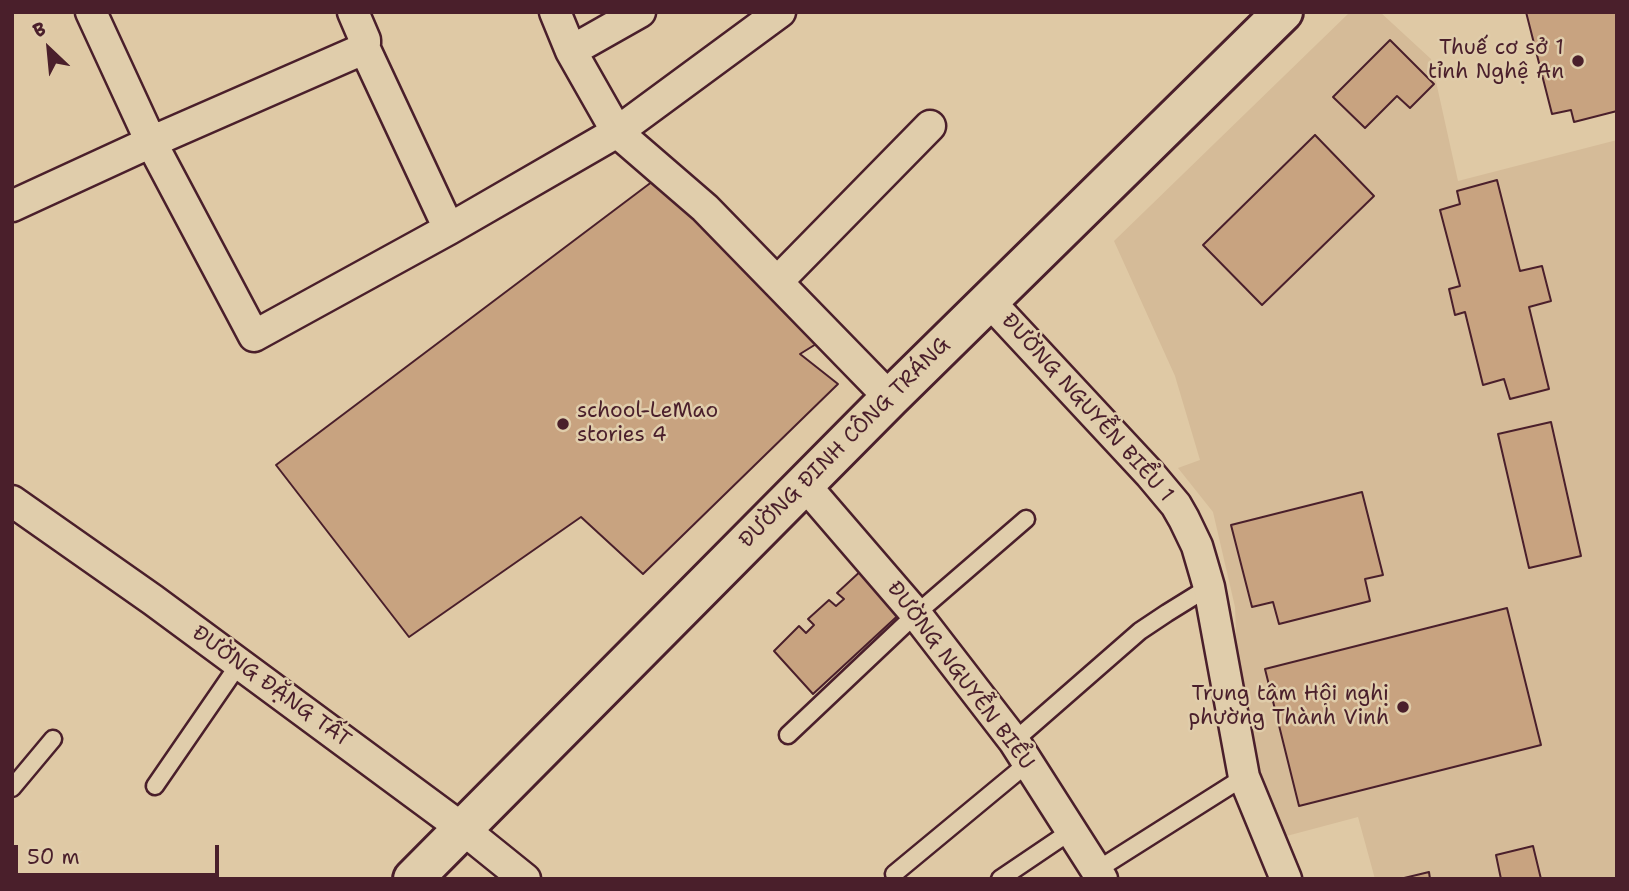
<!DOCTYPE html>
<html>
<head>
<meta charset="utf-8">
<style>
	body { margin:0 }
	#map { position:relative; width:1629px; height:891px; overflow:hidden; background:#dfc9a5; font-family:"Shantell Sans",sans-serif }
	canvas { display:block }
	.frame { position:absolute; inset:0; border:14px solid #4a1f2b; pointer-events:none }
	.north { position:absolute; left:14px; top:14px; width:70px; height:70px; -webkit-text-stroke:5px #e0cdab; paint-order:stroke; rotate:334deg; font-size:19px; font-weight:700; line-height:28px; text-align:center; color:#4a1f2b }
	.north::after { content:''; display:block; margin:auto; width:24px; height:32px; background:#4a1f2b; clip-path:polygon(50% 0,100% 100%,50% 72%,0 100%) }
	.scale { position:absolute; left:14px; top:845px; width:205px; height:32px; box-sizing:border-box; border:4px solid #4a1f2b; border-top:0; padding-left:9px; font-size:21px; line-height:24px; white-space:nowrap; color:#4a1f2b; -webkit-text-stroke:5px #e0cdab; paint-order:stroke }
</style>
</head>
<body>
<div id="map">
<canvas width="1629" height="891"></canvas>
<div class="frame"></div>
<div class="north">B</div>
<div class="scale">50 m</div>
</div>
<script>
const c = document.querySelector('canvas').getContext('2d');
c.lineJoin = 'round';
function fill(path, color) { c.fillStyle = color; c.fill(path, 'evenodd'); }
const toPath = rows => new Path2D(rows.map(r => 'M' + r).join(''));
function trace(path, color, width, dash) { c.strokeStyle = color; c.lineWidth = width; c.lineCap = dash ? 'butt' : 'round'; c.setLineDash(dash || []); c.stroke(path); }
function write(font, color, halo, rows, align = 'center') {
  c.font = font + ' "Shantell Sans",sans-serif'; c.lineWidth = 5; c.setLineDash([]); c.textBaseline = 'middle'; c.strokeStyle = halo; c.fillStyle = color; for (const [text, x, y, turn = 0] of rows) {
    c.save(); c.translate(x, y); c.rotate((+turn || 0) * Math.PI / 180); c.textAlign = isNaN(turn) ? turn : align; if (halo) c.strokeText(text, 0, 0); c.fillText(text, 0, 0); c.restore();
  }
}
const built = toPath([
	[1350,12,1380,12,1431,59,1458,181,1617,140,1617,879,1375,879,1358,817,1279,838,1266,807,1238,681,1235,607,1213,512,1178,468,1200,460,1175,376,1114,241]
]);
const building = toPath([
	[1526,12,1617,12,1617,111,1574,122,1571,110,1552,114,1526,12],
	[1390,40,1434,84,1410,108,1397,96,1365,128,1333,97,1390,40],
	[1315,135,1374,196,1262,305,1203,245,1315,135],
	[657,178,821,341,800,354,838,384,643,574,581,517,409,637,276,465,657,178],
	[1497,180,1520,271,1542,266,1551,301,1529,307,1549,389,1510,399,1504,379,1483,385,1465,312,1455,315,1449,289,1460,286,1440,210,1460,204,1457,191,1497,180],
	[1551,422,1581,556,1529,568,1498,434,1551,422],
	[1362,492,1383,575,1365,579,1370,601,1279,624,1273,602,1252,607,1231,525,1362,492],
	[864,568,905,609,813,694,774,651,799,626,806,633,814,625,808,619,829,600,836,606,844,599,837,593,864,568],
	[1507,608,1541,745,1299,806,1265,669,1507,608],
	[1533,846,1541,879,1501,879,1496,855,1533,846],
	[1429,872,1430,879,1400,879,1429,872]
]);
const service = toPath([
	[788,735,916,614,1026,519],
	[1014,741,1140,631,1167,613,1209,587],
	[155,786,239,664],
	[12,788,53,739],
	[1097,870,1244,777],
	[894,874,1028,763],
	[1000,879,1071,831]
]);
const minor = toPath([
	[91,12,151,142,254,336,449,229,617,132,780,12],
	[555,12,571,51,617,132,705,208,890,398],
	[364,47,449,229],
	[571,51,640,12],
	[12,206,151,142,361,50,365,44,365,40,353,12],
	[777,282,930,126],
	[988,300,1150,474,1176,505,1184,519,1197,546,1209,587,1244,777,1286,879],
	[804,484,916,614,1014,741,1102,879],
	[12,501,153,600,463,829,525,879]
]);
const tertiary = toPath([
	[413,879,890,398,1283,12]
]);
const markers = [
	[1578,61,7,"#4a1f2b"],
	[563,424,7,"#4a1f2b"],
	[1403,707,7,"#4a1f2b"]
];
const poiNames = [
	["Thuế cơ sở 1",1564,49],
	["tỉnh Nghệ An",1564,73],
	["school-LeMao",577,412,"left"],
	["stories 4",577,436,"left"],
	["Trung tâm Hội nghị",1389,695],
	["phường Thành Vinh",1389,719]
];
const streetNames = [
	["ĐƯỜNG NGUYỄN BIỂU 1",1087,408,48],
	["ĐƯỜNG ĐINH CÔNG TRÁNG",845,443,-45],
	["ĐƯỜNG NGUYỄN BIỂU",960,676,53],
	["ĐƯỜNG ĐẶNG TẤT",271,687,36]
];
fill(built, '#d5bb98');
fill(building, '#c8a380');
trace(building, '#4a1f2b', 2);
trace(service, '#4a1f2b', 21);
trace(minor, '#4a1f2b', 35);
trace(tertiary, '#4a1f2b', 44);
trace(service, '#e0cdab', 16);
trace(minor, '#e0cdab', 30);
trace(tertiary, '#e0cdab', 38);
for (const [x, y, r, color] of markers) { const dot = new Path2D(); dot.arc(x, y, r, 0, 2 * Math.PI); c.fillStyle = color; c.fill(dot); trace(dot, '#e0cdab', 2.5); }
write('21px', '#4a1f2b', '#e0cdab', poiNames, 'right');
write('21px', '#4a1f2b', '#e0cdab', streetNames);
</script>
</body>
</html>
